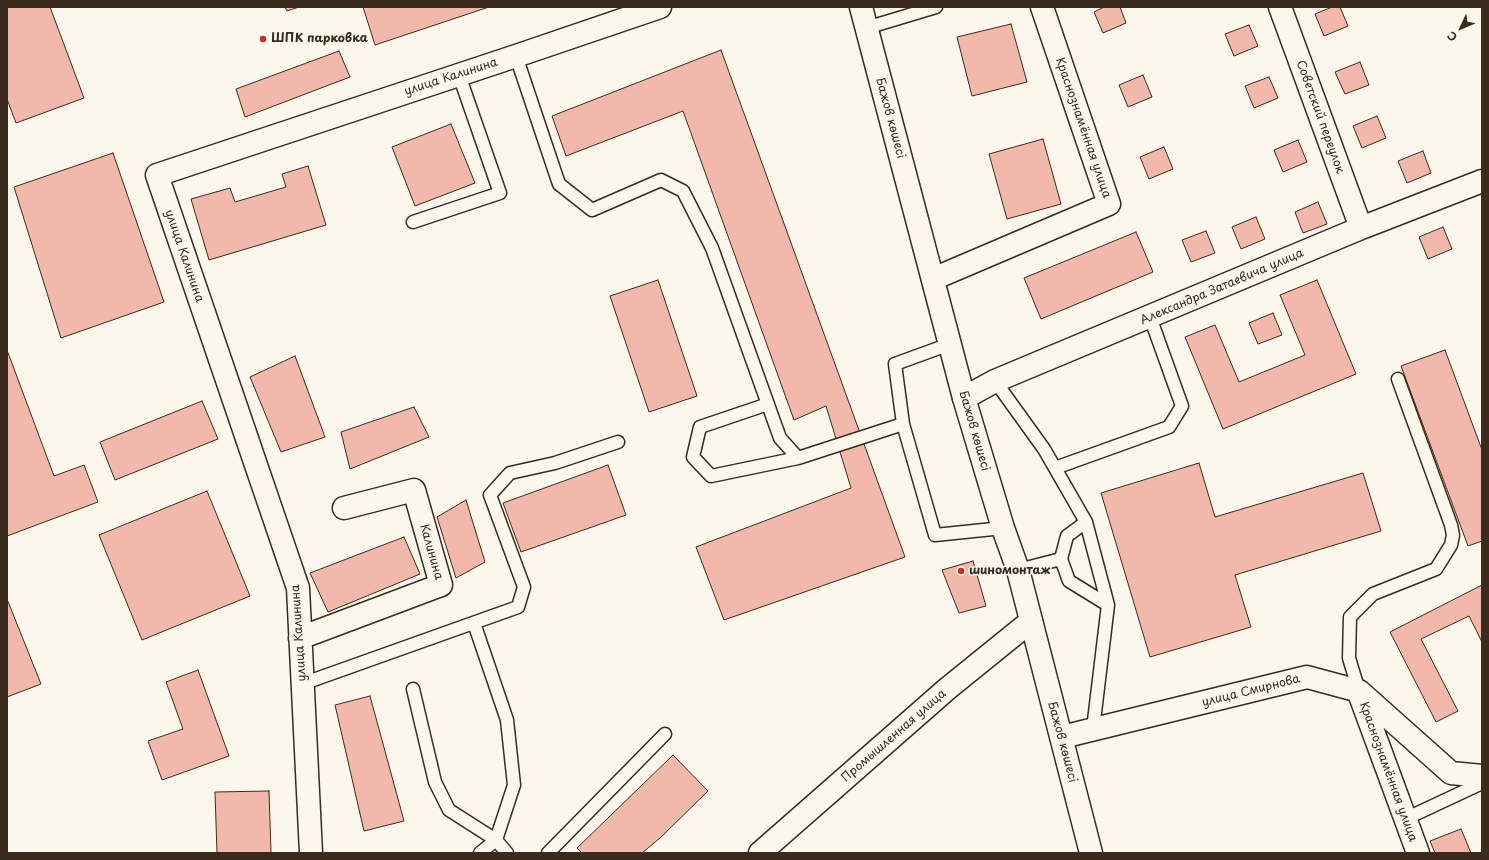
<!DOCTYPE html>
<html>
<head>
<meta charset="utf-8">
<style>
	body { margin:0 }
	#map { position:relative; width:1489px; height:860px; overflow:hidden; background:#fbf7ec; font-family:"Playpen Sans",sans-serif }
	canvas { display:block }
	.frame { position:absolute; inset:0; border:8px solid #3b2a1e; pointer-events:none }
	.north { position:absolute; left:1441px; top:8px; width:40px; height:40px; -webkit-text-stroke:3px #fbf7ec; paint-order:stroke; rotate:226deg; font-size:11px; font-weight:700; line-height:16px; text-align:center; color:#3b2a1e }
	.north::after { content:''; display:block; margin:auto; width:14px; height:18px; background:#3b2a1e; clip-path:polygon(50% 0,100% 100%,50% 72%,0 100%) }
</style>
</head>
<body>
<div id="map">
<canvas width="1489" height="860"></canvas>
<div class="frame"></div>
<div class="north">С</div>
</div>
<script>
const c = document.querySelector('canvas').getContext('2d');
c.lineJoin = 'round';
function fill(path, color) { c.fillStyle = color; c.fill(path, 'evenodd'); }
const toPath = rows => new Path2D(rows.map(r => 'M' + r).join(''));
function trace(path, color, width, dash) { c.strokeStyle = color; c.lineWidth = width; c.lineCap = dash ? 'butt' : 'round'; c.setLineDash(dash || []); c.stroke(path); }
function write(font, color, halo, rows, align = 'center') {
  c.font = font + ' "Playpen Sans",sans-serif'; c.lineWidth = 3; c.setLineDash([]); c.textBaseline = 'middle'; c.strokeStyle = halo; c.fillStyle = color; for (const [text, x, y, turn = 0] of rows) {
    c.save(); c.translate(x, y); c.rotate((+turn || 0) * Math.PI / 180); c.textAlign = isNaN(turn) ? turn : align; if (halo) c.strokeText(text, 0, 0); c.fillText(text, 0, 0); c.restore();
  }
}
const building = toPath([
	[7,7,50,7,84,98,16,123,7,99,7,7],
	[285,7,299,7,287,11,285,7],
	[363,7,489,7,375,45,363,7],
	[1104,7,1120,7,1126,23,1103,33,1094,12,1104,7],
	[1332,7,1340,7,1348,26,1324,36,1315,14,1332,7],
	[1011,24,1027,82,972,96,957,37,1011,24],
	[1249,25,1258,46,1234,56,1225,34,1249,25],
	[721,50,905,557,724,620,696,547,851,488,826,406,794,420,683,111,566,156,552,116,721,50],
	[339,51,350,77,245,117,236,89,339,51],
	[1360,62,1369,85,1345,94,1335,72,1360,62],
	[1143,75,1152,97,1128,107,1119,85,1143,75],
	[1269,77,1278,98,1254,108,1245,86,1269,77],
	[1377,116,1386,138,1362,148,1353,126,1377,116],
	[451,124,475,183,415,206,392,147,451,124],
	[1043,139,1061,204,1007,219,989,154,1043,139],
	[1298,140,1307,162,1283,172,1274,150,1298,140],
	[1164,147,1173,169,1149,179,1140,157,1164,147],
	[1423,151,1431,173,1407,183,1398,161,1423,151],
	[113,153,164,302,61,338,14,187,113,153],
	[308,166,326,225,209,260,191,199,230,188,235,202,286,187,282,174,308,166],
	[1318,202,1327,224,1303,233,1295,212,1318,202],
	[1256,217,1265,239,1241,249,1232,227,1256,217],
	[1443,227,1452,249,1428,259,1419,237,1443,227],
	[1206,231,1215,253,1191,262,1182,240,1206,231],
	[1136,232,1153,272,1041,319,1024,278,1136,232],
	[658,280,697,396,649,412,610,296,658,280],
	[1317,280,1356,374,1223,429,1185,337,1215,325,1239,382,1305,355,1280,295,1317,280],
	[1273,313,1282,335,1258,344,1249,323,1273,313],
	[7,350,54,476,84,465,98,502,7,536,7,350],
	[1445,350,1482,450,1482,541,1468,546,1401,366,1445,350],
	[295,356,325,437,281,452,250,377,295,356],
	[202,401,218,439,115,480,100,442,202,401],
	[414,407,429,437,350,469,341,432,414,407],
	[1199,463,1215,517,1363,473,1381,531,1235,575,1251,627,1150,657,1101,493,1199,463],
	[608,465,626,515,521,552,503,503,608,465],
	[207,491,250,596,142,640,99,535,207,491],
	[466,500,485,562,456,578,437,517,466,500],
	[404,537,420,574,328,612,310,573,404,537],
	[973,561,986,606,959,613,942,570,973,561],
	[1482,585,1482,642,1469,616,1421,639,1458,711,1436,722,1390,632,1482,585],
	[7,599,41,684,7,697,7,599],
	[198,670,229,756,162,780,148,741,183,729,166,682,198,670],
	[370,696,404,821,364,831,335,705,370,696],
	[673,755,708,791,660,838,642,853,582,853,577,848,673,755],
	[269,791,271,853,217,853,215,792,269,791],
	[1461,829,1471,853,1435,853,1430,841,1461,829]
]);
const lane = toPath([
	[866,28,936,7],
	[516,56,559,184,592,210,661,180,683,191,712,248,780,438,798,458,903,424,935,535,1003,528],
	[413,222,500,193,459,75],
	[995,381,1044,449,1086,522,1108,605,1093,729],
	[768,404,700,427,693,457,711,476,798,458],
	[903,424,895,364,950,344],
	[1055,468,1169,427,1182,406,1150,317],
	[1086,522,1067,536,1061,559,1069,581,1108,605],
	[1018,570,1061,559],
	[474,623,507,720,514,785,496,840,480,853],
	[302,684,518,607,524,587,490,495,510,473,555,463,618,442],
	[413,689,435,782,449,810,496,840,507,853],
	[1359,691,1349,658,1350,617,1373,594,1436,569,1451,545,1453,535,1451,525,1398,379],
	[1405,819,1482,783],
	[548,853,665,734]
]);
const street = toPath([
	[1280,7,1361,228],
	[933,279,1109,204,1042,7],
	[964,398,995,381,1361,228,1482,181],
	[300,638,441,585,414,490,344,508],
	[1359,693,1418,853],
	[1062,737,1307,677,1359,691,1451,773,1482,776],
	[311,853,298,588,157,175,516,56,660,7],
	[760,853,947,689,1031,621]
]);
const primary = toPath([
	[861,7,964,398,1003,528,1018,570,1091,853]
]);
const markers = [
	[263,39,4,"#c8321e"],
	[961,571,4,"#c8321e"]
];
const poiNames = [
	["ШПК парковка",271,39],
	["шиномонтаж",969,571]
];
const streetNames = [
	["улица Калинина",451,77,-18],
	["Советский переулок",1320,117,70],
	["Бажов көшесі",890,118,75],
	["Краснознамённая улица",1083,128,71],
	["улица Калинина",184,256,71],
	["Александра Затаевича улица",1222,287,-23],
	["Бажов көшесі",974,431,74],
	["Калинина",431,552,74],
	["улица Калинина",299,633,-94],
	["улица Смирнова",1251,691,-14],
	["Промышленная улица",894,736,-41],
	["Бажов көшесі",1062,742,75],
	["Краснознамённая улица",1388,772,70]
];
fill(building, '#f2b9aa');
trace(building, '#3b2a1e', 1);
trace(lane, '#3b2a1e', 15);
trace(street, '#3b2a1e', 25);
trace(primary, '#3b2a1e', 25);
trace(lane, '#fbf7ec', 12);
trace(street, '#fbf7ec', 22);
trace(primary, '#fbf7ec', 22);
for (const [x, y, r, color] of markers) { const dot = new Path2D(); dot.arc(x, y, r, 0, 2 * Math.PI); c.fillStyle = color; c.fill(dot); trace(dot, '#fbf7ec', 1.5); }
write('bold 12px', '#3b2a1e', '#fbf7ec', poiNames, 'left');
write('12px', '#3b2a1e', '#fbf7ec', streetNames);
</script>
</body>
</html>
